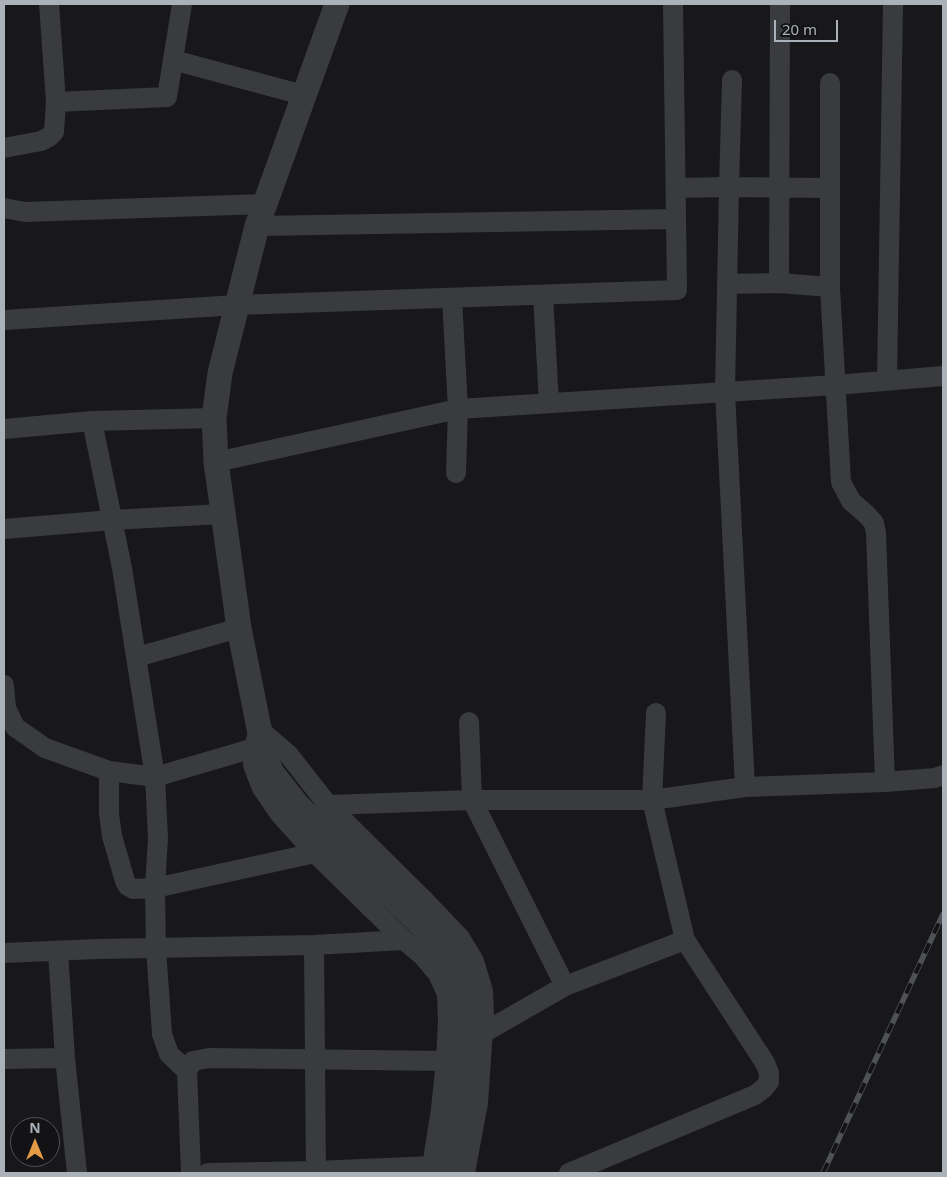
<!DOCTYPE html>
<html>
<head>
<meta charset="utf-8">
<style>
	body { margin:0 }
	#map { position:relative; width:947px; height:1177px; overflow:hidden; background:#18181a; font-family:"Noto Sans",sans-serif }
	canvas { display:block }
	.frame { position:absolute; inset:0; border:5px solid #abb1b8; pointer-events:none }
	.north { position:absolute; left:10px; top:1117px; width:50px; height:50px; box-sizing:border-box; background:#131315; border:1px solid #505256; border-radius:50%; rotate:0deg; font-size:14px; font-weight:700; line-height:20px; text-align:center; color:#abb1b8 }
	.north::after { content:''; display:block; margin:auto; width:18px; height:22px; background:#e39b46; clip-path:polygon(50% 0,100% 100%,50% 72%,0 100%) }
	.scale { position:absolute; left:774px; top:20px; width:64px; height:22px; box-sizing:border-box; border:2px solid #abb1b8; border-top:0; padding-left:6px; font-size:15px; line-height:18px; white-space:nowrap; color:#abb1b8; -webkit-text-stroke:4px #131315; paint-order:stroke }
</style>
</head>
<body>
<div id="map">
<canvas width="947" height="1177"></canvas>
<div class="frame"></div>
<div class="north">N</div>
<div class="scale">20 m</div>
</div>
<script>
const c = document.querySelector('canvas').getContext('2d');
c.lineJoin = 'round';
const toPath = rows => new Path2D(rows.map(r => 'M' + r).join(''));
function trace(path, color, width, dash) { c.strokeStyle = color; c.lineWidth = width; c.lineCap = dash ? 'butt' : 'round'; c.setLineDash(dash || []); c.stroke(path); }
const minor = toPath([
	[780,4,779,283,830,287,830,83],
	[173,60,303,95],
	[56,102,167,97,182,4],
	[4,148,41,141,49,137,54,132,56,102,49,4],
	[676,188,729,187,732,80],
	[4,208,25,212,264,204],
	[257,226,676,219],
	[728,284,779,283],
	[830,287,841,482,851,501,867,515,874,523,876,533,885,782],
	[543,295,549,403],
	[452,298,458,409,456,473],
	[4,320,237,305,677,290,673,4],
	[887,381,893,4],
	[92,421,122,568,155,777,158,838,155,888,156,948,162,1034,169,1054,187,1071],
	[4,429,92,421,214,418],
	[216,462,458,409,836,385,943,376],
	[4,529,112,520,222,514],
	[137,657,239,628],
	[4,685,6,708,15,727,45,748,109,771,155,777,254,748],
	[469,722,472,800,565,986,685,940,652,800,656,713],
	[109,771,109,814,112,836,125,881,128,886,133,889,155,888,315,853],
	[745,787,725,392,729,187,829,188],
	[328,805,472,800,652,800,745,787,885,782,935,778,943,775],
	[314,945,316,1173],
	[58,952,65,1058,77,1173],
	[4,953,97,949,314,945,404,940],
	[483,1033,565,986],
	[4,1059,65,1058],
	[191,1173,187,1071,193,1061,209,1058,446,1061],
	[208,1173,316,1171,432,1166],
	[431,1173,441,1109,446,1061,448,1022,447,994,438,974,423,956,404,940,315,853,279,813,262,788,253,765,254,748,259,729,288,754,328,805,421,897,460,938,474,961,483,991,484,1015,478,1103,465,1173],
	[569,1173,755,1095,763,1089,769,1082,769,1073,765,1063,685,940]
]);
const tertiary = toPath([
	[337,4,257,226,220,373,214,418,216,462,239,628,264,753,272,773,298,806,439,942,451,956,461,975,467,996,467,1049,447,1173]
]);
const rail = toPath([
	[823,1173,943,914]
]);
trace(minor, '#393b3e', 20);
trace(tertiary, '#393b3e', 25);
trace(rail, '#4e5155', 5.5);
trace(rail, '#131315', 4, [11]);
</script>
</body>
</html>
